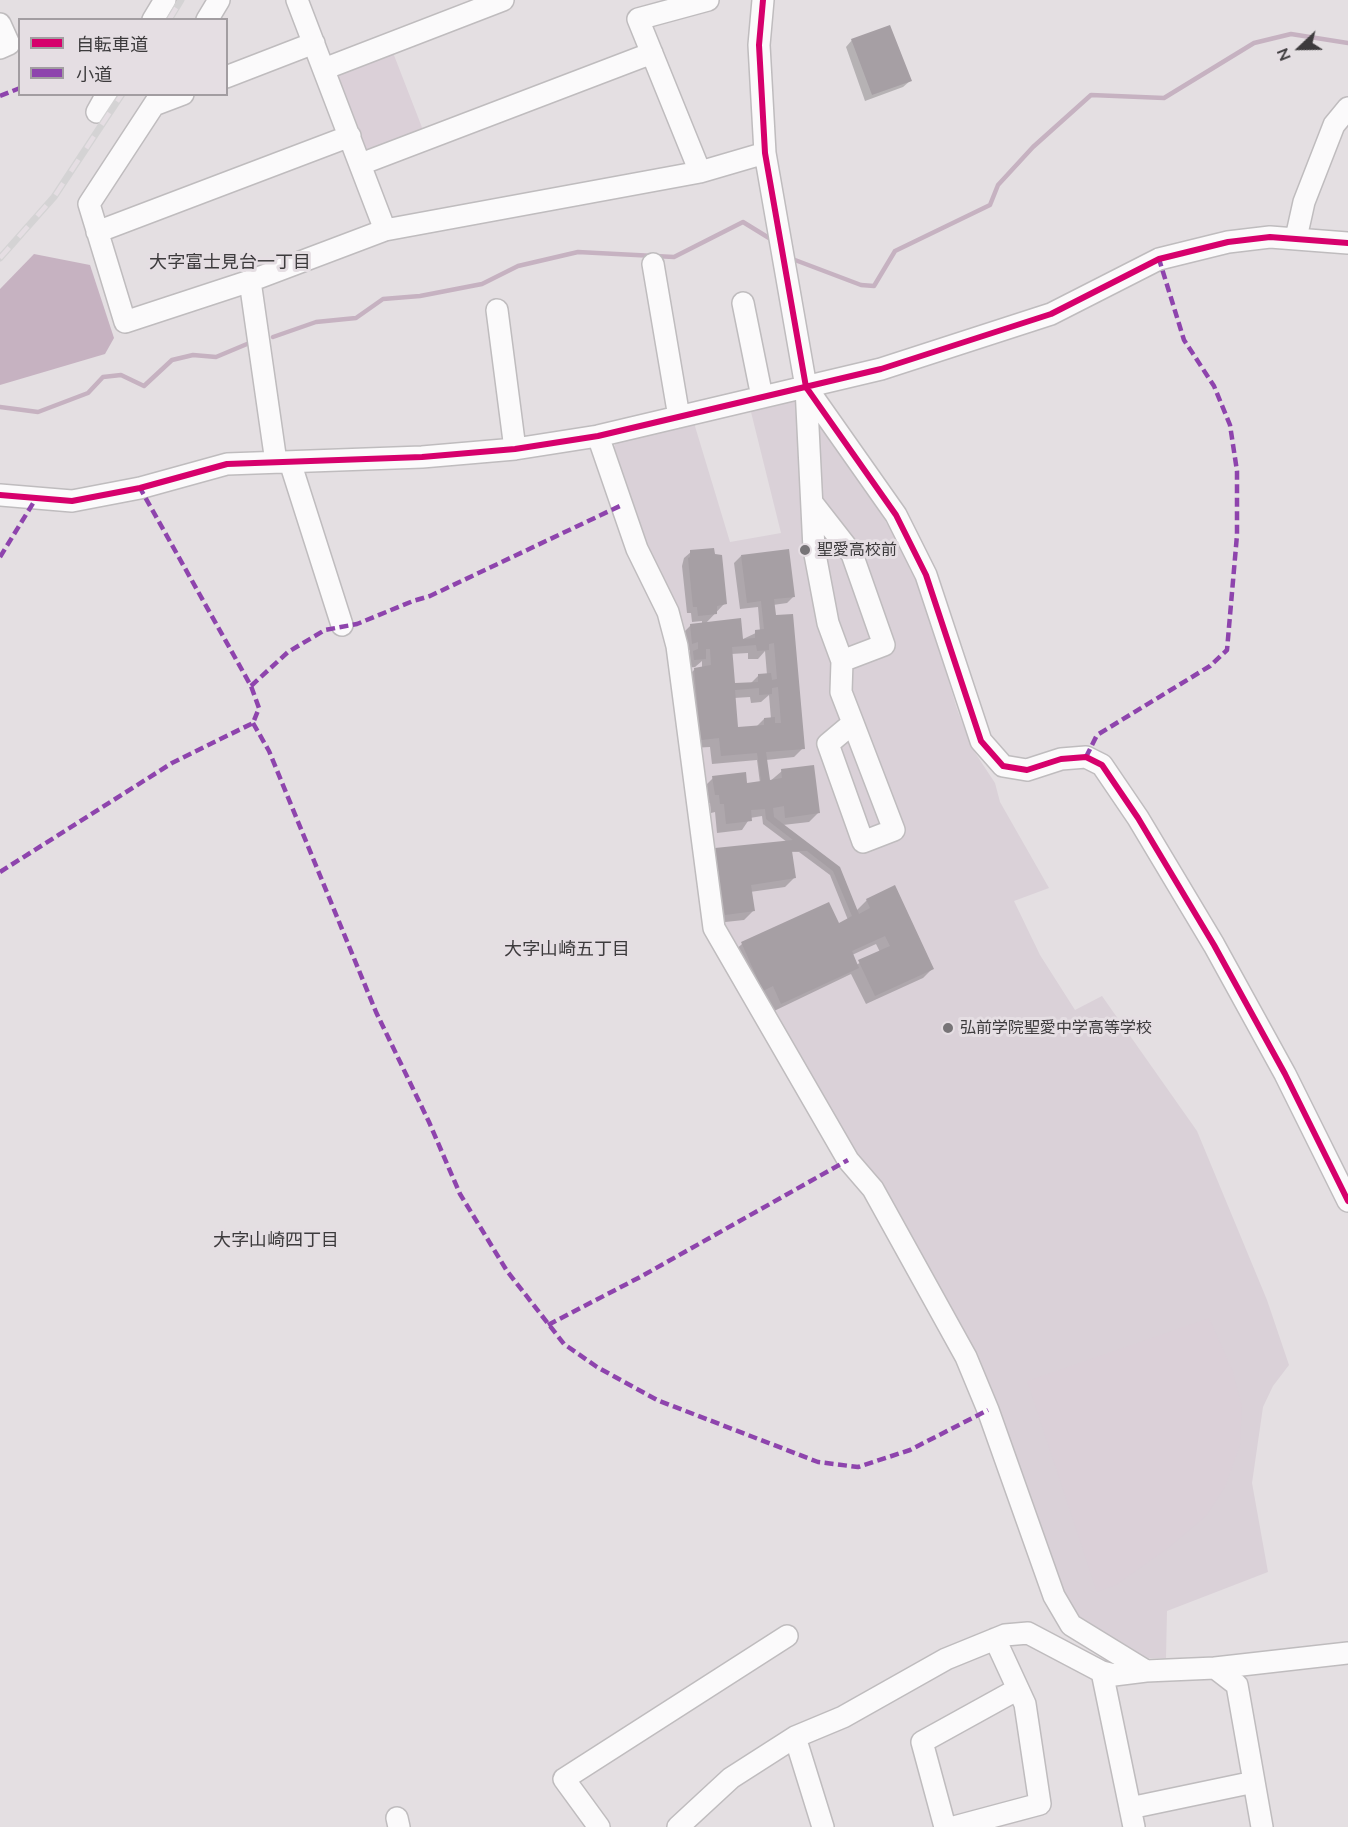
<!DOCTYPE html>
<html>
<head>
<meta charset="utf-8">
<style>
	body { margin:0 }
	#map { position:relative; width:1348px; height:1827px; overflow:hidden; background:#e4dfe2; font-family:Mulish,"Noto Sans JP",sans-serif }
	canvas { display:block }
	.legend { position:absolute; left:18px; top:18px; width:210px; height:78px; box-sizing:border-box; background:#e5dee3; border:2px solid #a29da1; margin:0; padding:8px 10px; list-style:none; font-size:18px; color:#3d3b3d }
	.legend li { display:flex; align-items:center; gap:12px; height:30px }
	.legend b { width:30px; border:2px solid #a29da1 }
	.north { position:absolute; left:1270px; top:18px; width:60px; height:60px; -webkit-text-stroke:4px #e5dee3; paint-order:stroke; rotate:248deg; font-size:16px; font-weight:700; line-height:24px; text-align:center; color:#3d3b3d }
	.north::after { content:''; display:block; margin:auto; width:21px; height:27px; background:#3d3b3d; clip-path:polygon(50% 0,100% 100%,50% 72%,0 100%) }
</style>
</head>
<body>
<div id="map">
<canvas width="1348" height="1827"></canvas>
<ul class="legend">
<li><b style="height:8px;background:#d6006c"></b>自転車道</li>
<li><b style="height:8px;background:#8e44ad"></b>小道</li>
</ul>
<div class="north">N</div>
</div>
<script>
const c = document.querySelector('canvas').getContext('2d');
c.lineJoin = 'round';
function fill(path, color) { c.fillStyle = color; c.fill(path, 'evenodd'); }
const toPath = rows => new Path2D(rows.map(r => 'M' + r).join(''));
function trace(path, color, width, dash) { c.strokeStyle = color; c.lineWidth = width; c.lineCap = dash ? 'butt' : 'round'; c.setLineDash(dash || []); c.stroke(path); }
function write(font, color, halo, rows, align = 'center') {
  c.font = font + ' Mulish,"Noto Sans JP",sans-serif'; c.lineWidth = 6; c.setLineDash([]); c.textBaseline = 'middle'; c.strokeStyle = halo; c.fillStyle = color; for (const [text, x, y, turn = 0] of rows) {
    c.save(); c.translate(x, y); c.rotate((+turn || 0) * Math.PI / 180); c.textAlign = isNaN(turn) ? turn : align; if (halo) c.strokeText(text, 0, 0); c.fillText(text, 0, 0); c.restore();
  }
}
const built = toPath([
	[801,396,823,424,904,550,910,570,918,580,957,709,972,748,995,783,1000,802,1049,888,1014,901,1040,955,1075,1010,1102,996,1197,1131,1267,1300,1289,1365,1273,1386,1263,1407,1252,1483,1268,1572,1167,1611,1166,1658,1145,1658,1061,1619,978,1390,721,932,661,588,610,456,617,440,694,423,730,542,781,533,750,408]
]);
const green = toPath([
	[392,50,423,130,368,152,361,148,334,77,337,71],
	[1209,1318,1233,1372,1242,1407,1240,1445,1225,1487,1206,1516,1168,1548,1116,1585,1097,1592,1027,1381]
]);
const water = toPath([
	[34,254,90,265,114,338,105,354,0,385,0,289]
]);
const shadow = toPath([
	[852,40,910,81,903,87,865,101,846,47],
	[691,552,725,603,706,623,741,640,760,631,758,607,740,609,734,563,741,556,794,596,787,603,773,605,803,748,794,757,766,760,769,782,782,771,818,813,809,822,783,825,838,868,856,911,867,900,932,969,923,978,866,1004,851,974,772,1012,732,953,742,944,828,904,838,925,848,920,830,875,799,852,790,852,794,878,785,887,750,892,753,911,744,920,716,923,707,859,716,850,787,842,763,824,762,816,750,818,742,830,717,833,715,812,711,813,710,803,706,804,704,787,713,778,746,785,760,783,757,760,712,764,710,747,692,748,686,678,695,669,702,668,702,661,695,667,685,668,684,661,690,656,690,650,683,652,682,634,691,625,702,624,702,621,692,622,691,613,687,613,682,566,684,558],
	[765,651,767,675,759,675,750,684,734,685,731,654,748,653,748,659,758,659],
	[769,695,771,719,764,719,756,727,737,729,734,698,750,697,751,703,761,702],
	[876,944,880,952,856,965,852,955]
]);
const stream = toPath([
	[795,260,861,285,874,286,895,251,990,205,998,185,1033,147,1091,95,1164,98,1254,43,1291,34,1348,43],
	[273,337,316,322,356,318,383,299,420,296,482,284,518,266,578,252,674,257,743,222,769,238],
	[0,407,38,412,88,393,103,377,121,375,144,386,172,360,193,355,216,357,247,344]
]);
const building = toPath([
	[890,25,912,81,872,95,851,39],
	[714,548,715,554,722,555,727,604,717,606,717,614,698,616,697,607,693,607,688,558,690,557,690,550],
	[789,549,795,597,774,599,776,615,793,614,805,749,766,752,770,780,782,778,781,769,814,765,820,813,785,818,784,806,773,808,774,817,840,867,859,914,870,908,866,899,895,885,934,969,875,996,858,960,890,946,885,936,852,951,859,968,781,1004,773,986,763,991,741,942,829,902,839,923,852,916,833,871,807,851,792,851,796,878,751,885,755,911,725,915,715,848,793,840,766,819,765,809,751,810,752,821,726,824,724,804,720,804,719,795,715,795,712,776,746,772,747,783,761,781,757,753,721,756,719,738,701,740,694,668,711,665,710,649,706,649,706,659,694,660,693,651,698,649,698,642,692,644,690,624,741,618,743,639,755,638,755,630,764,629,761,601,747,603,741,555],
	[774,643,777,679,772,680,771,673,758,674,758,682,735,683,732,647,756,645,757,651,769,650,769,644],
	[778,687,781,723,775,723,775,717,764,718,764,725,738,727,735,690,759,688,759,695,772,694,772,688]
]);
const minor = toPath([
	[297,0,385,230],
	[763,0,759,45,765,153,806,387,814,549,828,623,842,661,884,645,852,554,813,504],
	[153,20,165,0],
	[207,20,219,0],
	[0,24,9,44,0,48],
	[324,69,503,0],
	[226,77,314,43],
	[161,94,89,204,125,322,250,281,385,230,700,172,765,153],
	[154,105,183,94],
	[97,112,107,94],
	[361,164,652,53],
	[700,172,638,19,708,0],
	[97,232,350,136],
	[1296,238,1304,202,1334,125,1348,108],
	[653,264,679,417],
	[250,281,276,462],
	[743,303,762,397],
	[497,310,515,449],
	[806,387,896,515,926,575,981,741,1003,766,1027,770,1061,759,1086,757,1102,765,1138,818,1214,945,1285,1074,1348,1201],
	[598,436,637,549,668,612,677,646,714,928,848,1160,873,1189,966,1357,988,1410,1054,1596,1071,1625,1146,1671],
	[290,462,342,625],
	[0,495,72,501,140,488,227,464,422,457,515,449,598,436,881,369,1051,314,1159,259,1228,242,1270,237,1348,243],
	[842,661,841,692,853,723,894,830,863,842,828,744,853,723],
	[1215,1668,1237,1685,1262,1827],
	[1102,1672,1134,1827],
	[795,1737,823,1827],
	[1130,1808,1254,1782],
	[397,1818,399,1827],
	[599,1827,564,1779,787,1636],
	[678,1827,731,1778,795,1737,843,1717,946,1659,1005,1635,1028,1633,1102,1672,1114,1675,1146,1671,1215,1668,1348,1653],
	[945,1827,922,1742,1018,1689],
	[954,1827,1040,1804,1025,1704,995,1639]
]);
const rail = toPath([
	[169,20,181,0],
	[0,258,54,197,122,94]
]);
const quiet = toPath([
	[0,96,20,88],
	[0,557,35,500],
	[251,686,288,652,325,630,357,624,413,601,430,596,622,505],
	[253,723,269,751,376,1012,429,1122,460,1194,507,1271,564,1344,597,1367,657,1400,818,1462,858,1467,910,1450,988,1410],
	[1086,757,1097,735,1210,666,1227,650,1237,535,1237,471,1230,425,1214,386,1184,340,1159,259],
	[0,872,172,763,253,723,259,708,251,686,140,488],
	[548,1325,642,1276,848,1160]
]);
const cycleway = toPath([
	[763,0,759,45,765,153,806,387,896,515,926,575,981,741,1003,766,1027,770,1061,759,1086,757,1102,765,1138,818,1214,945,1285,1074,1348,1201],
	[0,495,72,501,140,488,227,464,422,457,515,449,598,436,881,369,1051,314,1159,259,1228,242,1270,237,1348,243]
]);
const markers = [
	[805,550,6,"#777477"],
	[948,1028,6,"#777477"]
];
const poiNames = [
	["聖愛高校前",817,550],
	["弘前学院聖愛中学高等学校",960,1028]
];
const neighbourhoodNames = [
	["大字富士見台一丁目",230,263],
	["大字山崎五丁目",567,950],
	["大字山崎四丁目",276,1241]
];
fill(built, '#dad1d8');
fill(green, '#dbd0d8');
fill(water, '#c6b2c1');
fill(shadow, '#0003');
trace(stream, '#c6b2c1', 4.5);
fill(building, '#a69fa4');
trace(minor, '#bfbcbe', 24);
trace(minor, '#fbfafb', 21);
trace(rail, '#d4d3d4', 7);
trace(rail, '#e5dee3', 4.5, [14]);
trace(quiet, '#8e44ad', 4.5, [9, 4.5]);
trace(cycleway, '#d6006c', 6);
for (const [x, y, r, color] of markers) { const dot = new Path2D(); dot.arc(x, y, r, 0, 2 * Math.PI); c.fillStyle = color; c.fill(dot); trace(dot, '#e5dee3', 2); }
write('16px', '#3d3b3d', '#e5dee3', poiNames, 'left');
write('18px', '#3d3b3d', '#e5dee3', neighbourhoodNames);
</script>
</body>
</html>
